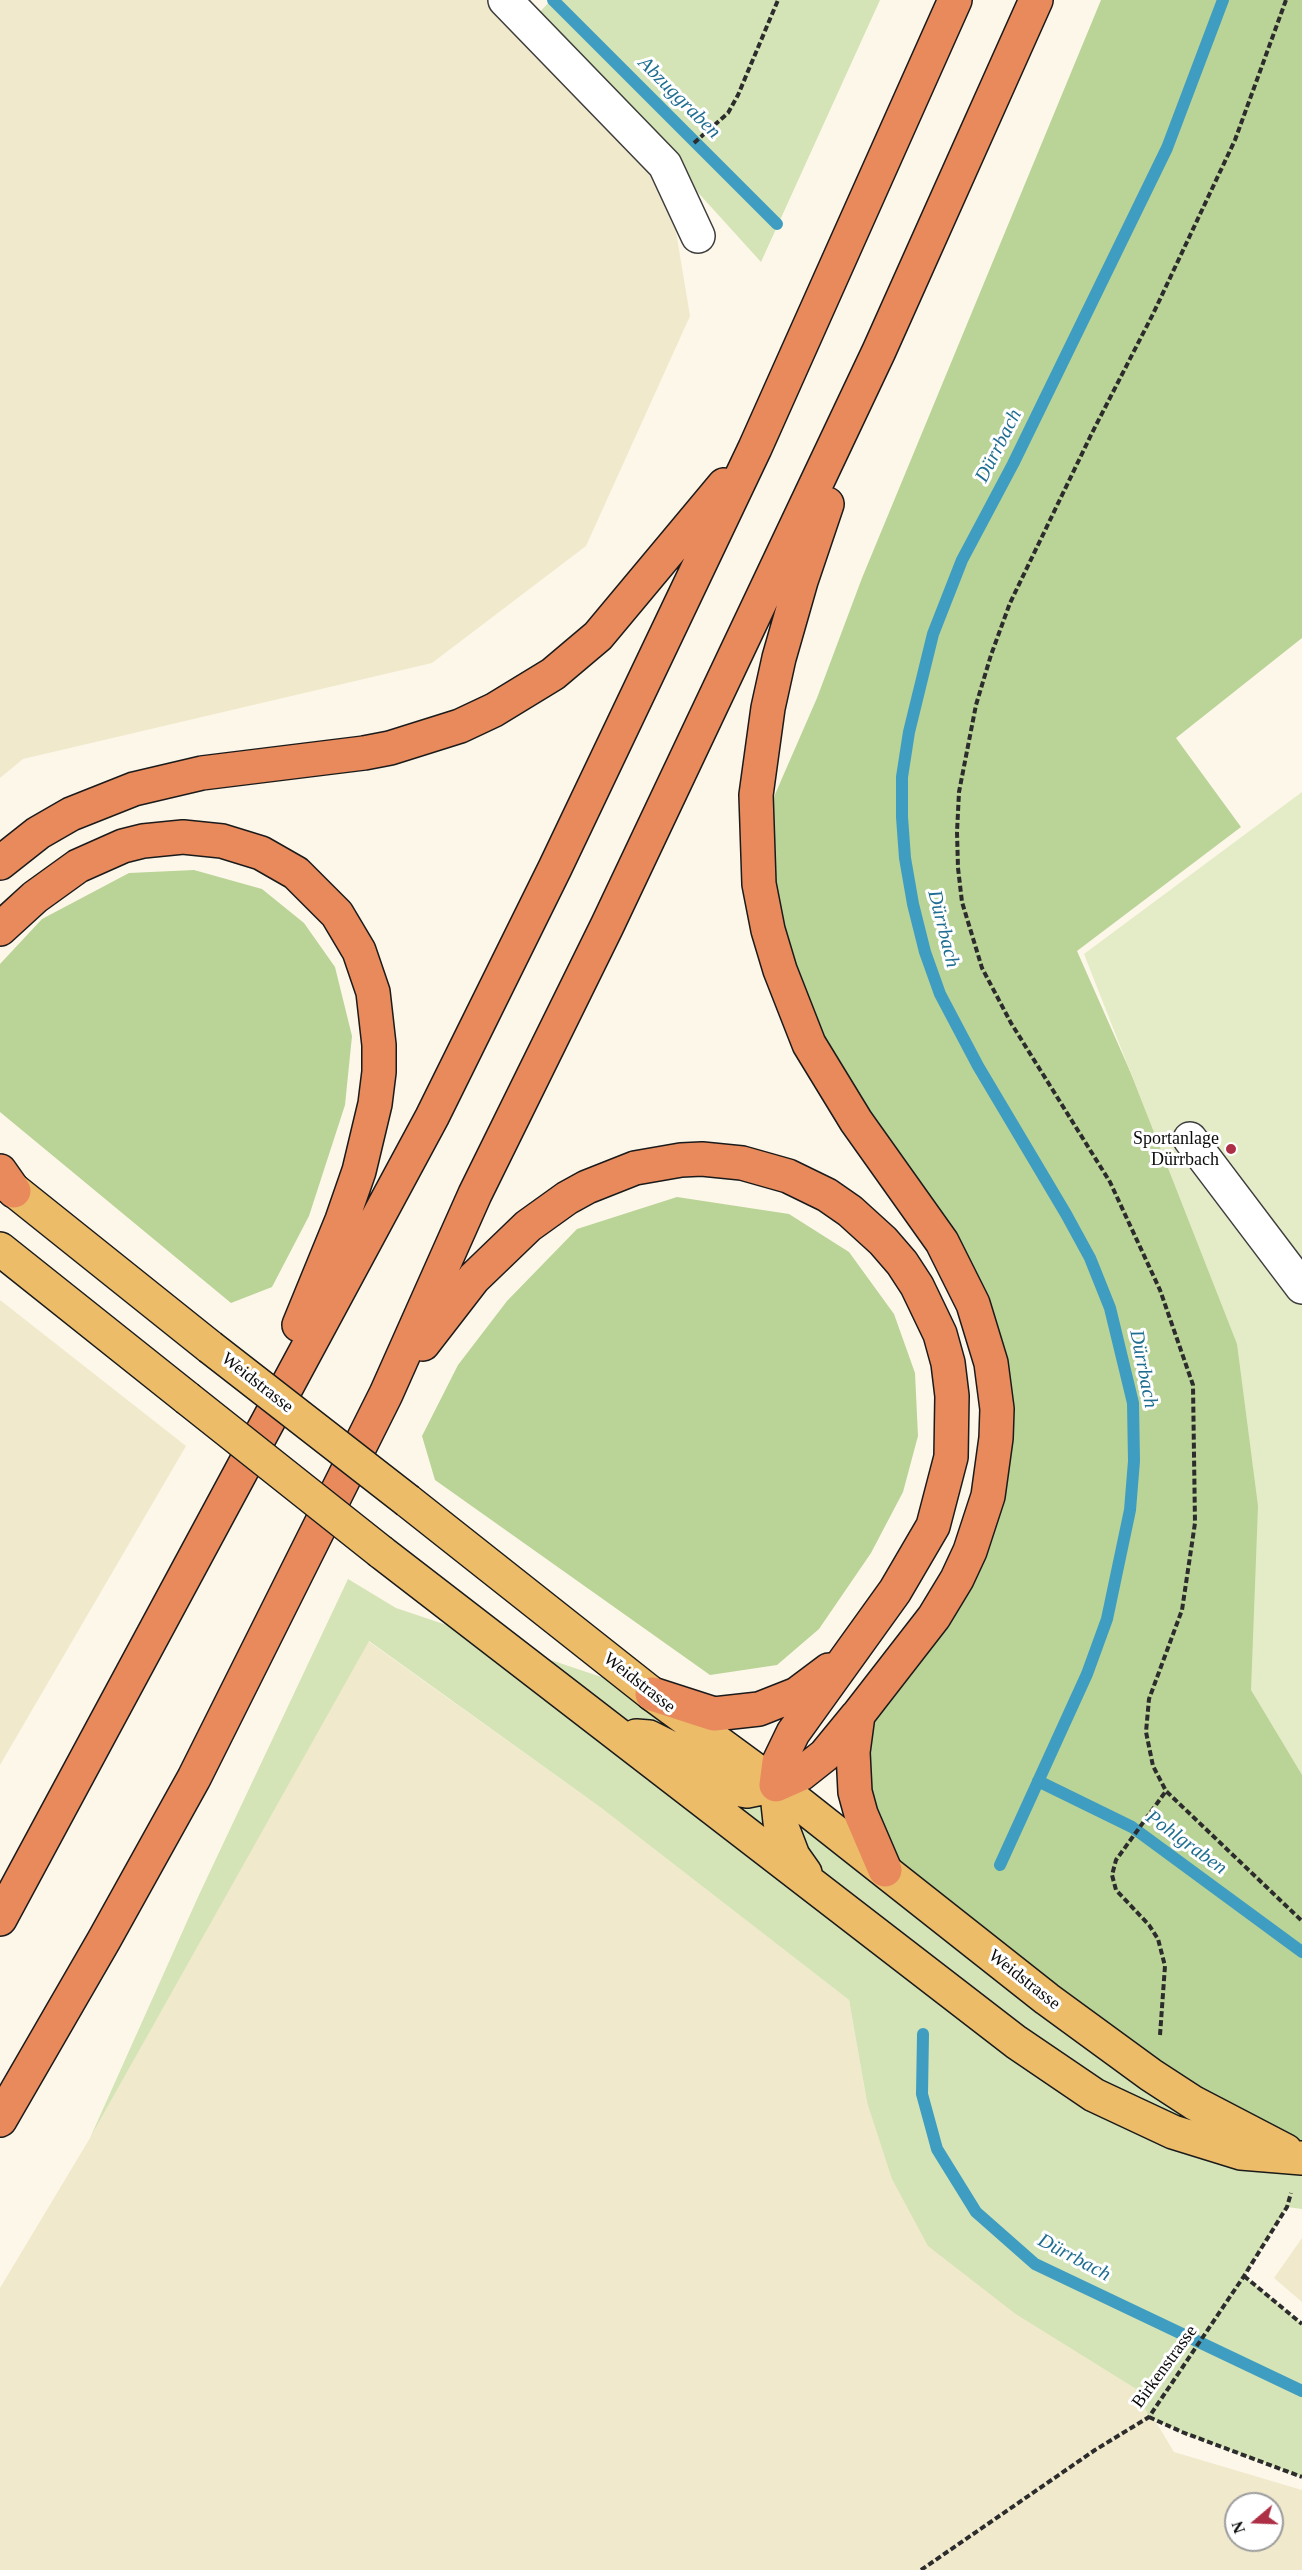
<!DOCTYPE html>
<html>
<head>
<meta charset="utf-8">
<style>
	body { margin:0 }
	#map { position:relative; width:1302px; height:2570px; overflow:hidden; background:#fdf7e9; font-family:"Times New Roman",serif }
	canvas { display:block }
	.north { position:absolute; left:1224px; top:2492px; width:60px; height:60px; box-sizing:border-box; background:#fff; border:2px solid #9d9d9d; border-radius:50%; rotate:251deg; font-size:16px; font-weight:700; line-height:24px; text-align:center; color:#0a0a0a }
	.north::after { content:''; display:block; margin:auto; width:21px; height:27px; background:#ad2f45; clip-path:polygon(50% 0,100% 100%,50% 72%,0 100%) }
</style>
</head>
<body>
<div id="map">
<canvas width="1302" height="2570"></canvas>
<div class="north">N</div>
</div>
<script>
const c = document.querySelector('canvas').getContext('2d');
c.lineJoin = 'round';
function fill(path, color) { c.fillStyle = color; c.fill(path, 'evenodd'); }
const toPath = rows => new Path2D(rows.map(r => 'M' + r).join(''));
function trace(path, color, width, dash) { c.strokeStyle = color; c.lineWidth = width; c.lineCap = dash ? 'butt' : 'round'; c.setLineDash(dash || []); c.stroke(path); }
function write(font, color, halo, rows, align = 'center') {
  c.font = font + ' "Times New Roman",serif'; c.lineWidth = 6; c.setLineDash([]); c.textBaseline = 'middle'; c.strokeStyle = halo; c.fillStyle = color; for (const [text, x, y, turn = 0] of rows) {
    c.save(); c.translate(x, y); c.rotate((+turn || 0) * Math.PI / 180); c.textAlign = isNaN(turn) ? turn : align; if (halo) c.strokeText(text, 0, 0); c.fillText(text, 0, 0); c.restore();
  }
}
const farmland = toPath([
	[0,0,497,0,665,165,690,316,586,546,432,663,23,759,0,778],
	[0,1300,186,1446,0,1765],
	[368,1641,600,1807,849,2000,867,2102,1017,2315,1136,2389,1174,2452,1302,2490,1302,2570,0,2570,0,2288,90,2138],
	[1236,2504,1272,2504,1272,2540,1236,2540],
	[1302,2238,1302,2302,1274,2278]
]);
const green = toPath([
	[551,0,880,0,761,262,537,15],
	[348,1579,396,1608,652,1694,1302,2158,1302,2209,1287,2207,1244,2276,1302,2324,1302,2477,1182,2432,1149,2417,1136,2389,1017,2315,928,2246,892,2179,867,2102,849,2000,600,1807,369,1641,90,2138,198,1897]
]);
const forest = toPath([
	[1101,0,1302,0,1302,638,1176,738,1241,827,1077,951,1258,1361,1302,1759,1302,2158,1194,2103,885,1870,853,1752,981,1523,984,1335,830,1080,756,838,817,698,862,578],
	[194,870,262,889,304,923,335,967,352,1036,345,1105,309,1216,272,1287,231,1303,0,1112,0,964,42,919,129,873],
	[677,1197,789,1214,849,1252,894,1314,915,1373,918,1436,903,1492,871,1553,819,1629,777,1665,710,1675,435,1480,422,1436,458,1365,507,1301,577,1229]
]);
const pitch = toPath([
	[1302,792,1302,1775,1251,1690,1258,1506,1237,1344,1084,954]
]);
const stream = toPath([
	[553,0,777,224],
	[1038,1781,1132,1827,1302,1952],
	[1000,1865,1087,1674,1107,1619,1130,1510,1134,1461,1133,1403,1110,1308,1090,1258,1066,1214,978,1066,940,994,925,952,913,904,905,858,902,817,902,777,909,732,933,634,962,560,1013,464,1167,148,1223,0],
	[923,2034,922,2094,937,2149,976,2212,1035,2264,1302,2391]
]);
const path = toPath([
	[1286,0,1235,140,1153,314,1092,433,1010,603,991,655,976,705,959,792,957,832,958,868,962,902,982,968,1011,1023,1110,1182,1160,1290,1193,1385,1195,1523,1182,1610,1149,1699,1146,1732,1153,1766,1166,1791,1302,1921],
	[694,143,728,113,738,95,778,0],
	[1160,2035,1165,1966,1158,1939,1149,1925,1116,1890,1112,1875,1116,1860,1166,1791],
	[1244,2276,1302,2324],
	[1149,2417,1182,2432,1302,2477],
	[921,2570,1095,2450,1149,2417,1244,2276,1287,2207,1291,2193]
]);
const minor = toPath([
	[505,0,665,165,698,236],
	[1190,1139,1302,1287]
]);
const major = toPath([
	[0,1179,210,1347],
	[0,1249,187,1398],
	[408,1501,652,1694,776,1785,1047,1999,1151,2075,1194,2103,1286,2151],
	[381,1552,1016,2042,1094,2095,1173,2132,1241,2153,1302,2158],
	[636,1736,649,1737,681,1753,709,1776,730,1788,747,1791,776,1785],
	[776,1785,780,1822,793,1856,805,1873]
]);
const highway = toPath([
	[827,504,801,581,779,658,768,708,756,795,759,884,768,930,780,970,809,1044,856,1121,942,1242,973,1304,991,1363,997,1409,996,1438,988,1496,970,1551,957,1579,934,1617,858,1715,853,1752,855,1792,861,1814,885,1870],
	[0,863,38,833,71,814,134,789,202,773,364,753,390,748,460,726,494,710,553,674,598,636,724,485],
	[0,929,35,897,78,866,123,846,143,841,183,837,222,841,261,853,296,873,337,914,359,951,373,992,379,1045,379,1072,375,1104,359,1171,342,1220,299,1325],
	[0,1171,14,1191],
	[423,1344,474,1278,528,1226,567,1198,587,1187,635,1168,681,1160,702,1159,742,1163,788,1176,827,1195,850,1211,883,1241,902,1263,917,1286,940,1334,948,1363,952,1396,951,1457,933,1526,895,1591,793,1733,779,1762,776,1785,801,1774,825,1755,857,1716],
	[652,1694,714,1714,759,1709,797,1694,829,1670],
	[0,1919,432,1117,555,868,755,448,955,0],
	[0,2120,104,1940,194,1778,386,1394,475,1194,607,926,879,351,1036,0]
]);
const majorBridge = toPath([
	[210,1347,408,1501],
	[187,1398,381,1552]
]);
const markers = [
	[1231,1149,6,"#ad2f45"]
];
const poiNames = [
	["Sportanlage",1219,1139],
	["Dürrbach",1219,1160]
];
const streetNames = [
	["Weidstrasse",257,1383,38],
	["Weidstrasse",639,1683,38],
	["Weidstrasse",1024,1980,38],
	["Birkenstrasse",1165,2367,-54]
];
const waterNames = [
	["Abzuggraben",679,98,45],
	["Dürrbach",999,446,-63],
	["Dürrbach",943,929,76],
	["Dürrbach",1143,1369,79],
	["Pohlgraben",1186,1843,36],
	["Dürrbach",1074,2258,28]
];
fill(farmland, '#f0e9cc');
fill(green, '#d4e4b6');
fill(forest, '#bad397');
fill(pitch, '#e4ecc7');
trace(stream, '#3f9dc1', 12);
trace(minor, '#3d3d3d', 36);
trace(major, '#1b1b1b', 36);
trace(highway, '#1b1b1b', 36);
trace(path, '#2c2c2c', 4, [6, 3]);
trace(minor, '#fff', 33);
trace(major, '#edbc69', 33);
trace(highway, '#e88a5c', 33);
trace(majorBridge, '#1b1b1b', 36, []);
trace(majorBridge, '#edbc69', 33);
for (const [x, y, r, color] of markers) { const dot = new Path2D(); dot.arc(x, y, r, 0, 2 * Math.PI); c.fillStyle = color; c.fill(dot); trace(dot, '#fff', 2); }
write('18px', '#0a0a0a', '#fff', poiNames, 'right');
write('18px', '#0a0a0a', '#fff', streetNames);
write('italic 20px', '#1f6d90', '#fff', waterNames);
</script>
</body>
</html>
